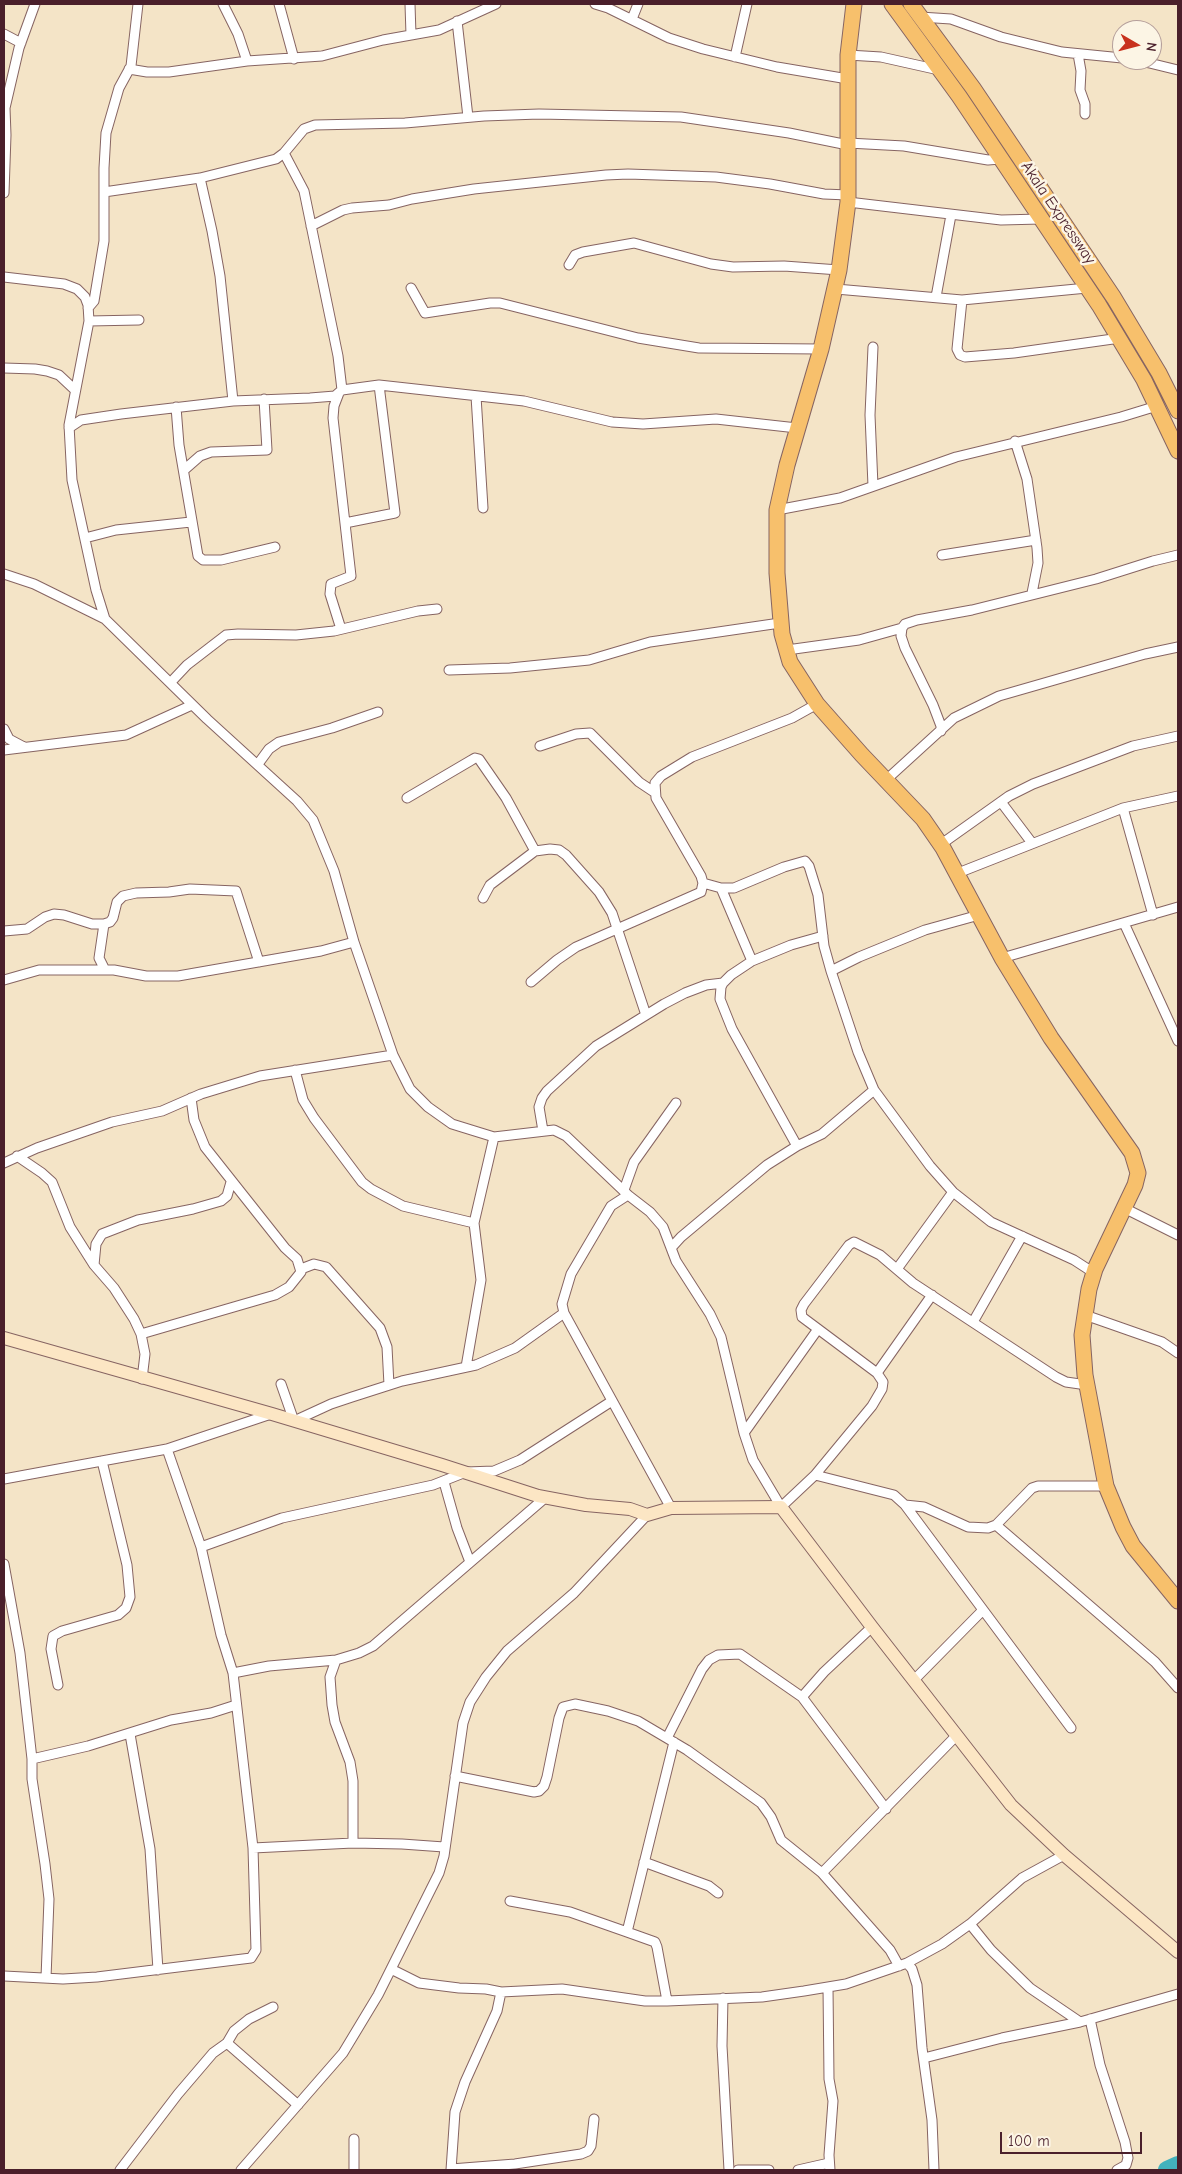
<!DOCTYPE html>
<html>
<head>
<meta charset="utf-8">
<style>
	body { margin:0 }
	#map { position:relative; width:1182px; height:2174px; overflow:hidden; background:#f4e4c7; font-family:"Comic Neue",sans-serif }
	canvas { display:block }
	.frame { position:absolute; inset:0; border:5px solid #4a1f2b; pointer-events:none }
	.north { position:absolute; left:1112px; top:20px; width:50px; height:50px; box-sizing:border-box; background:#fcf5e5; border:1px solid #b59f9b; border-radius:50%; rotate:98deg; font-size:14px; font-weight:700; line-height:20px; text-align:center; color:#4a1f2b }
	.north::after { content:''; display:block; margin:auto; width:18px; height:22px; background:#c8321e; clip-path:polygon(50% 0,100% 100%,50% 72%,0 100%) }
	.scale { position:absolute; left:1000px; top:2132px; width:142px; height:22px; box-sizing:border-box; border:2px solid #4a1f2b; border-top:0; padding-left:6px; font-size:15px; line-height:18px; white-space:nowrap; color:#4a1f2b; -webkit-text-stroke:4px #fcf5e5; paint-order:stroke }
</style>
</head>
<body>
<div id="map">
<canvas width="1182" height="2174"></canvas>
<div class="frame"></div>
<div class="north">N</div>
<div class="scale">100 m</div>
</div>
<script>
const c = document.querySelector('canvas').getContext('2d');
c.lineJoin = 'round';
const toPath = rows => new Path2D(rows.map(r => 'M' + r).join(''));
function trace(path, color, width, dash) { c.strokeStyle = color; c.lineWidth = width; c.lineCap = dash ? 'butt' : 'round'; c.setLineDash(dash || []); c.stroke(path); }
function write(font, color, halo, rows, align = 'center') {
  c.font = font + ' "Comic Neue",sans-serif'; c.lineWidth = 5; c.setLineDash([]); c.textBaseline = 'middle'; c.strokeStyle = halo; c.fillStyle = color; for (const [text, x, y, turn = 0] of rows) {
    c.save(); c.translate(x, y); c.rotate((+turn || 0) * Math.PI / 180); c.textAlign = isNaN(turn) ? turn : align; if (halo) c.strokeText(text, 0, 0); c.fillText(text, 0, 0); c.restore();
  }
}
const river = toPath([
	[1167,2170,1178,2165]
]);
const street = toPath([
	[223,4,238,34,247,61],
	[279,4,294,59],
	[410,4,411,35],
	[595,4,608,8,669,38,703,49,777,67,848,79],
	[920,17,951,19,1001,37,1062,52,1122,58],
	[632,19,638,4],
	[457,21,468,117],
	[4,34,21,43],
	[1078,54,1081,71,1080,90,1085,104,1085,114],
	[848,55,881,57,939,70],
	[735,57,747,4],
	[1137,60,1178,70],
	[129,69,147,72,169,72,247,61,322,56,383,40,439,30,496,4],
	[848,143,904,146,988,160,1000,159],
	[284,153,304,191,338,356,342,390],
	[200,178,212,231,220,276,233,401],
	[104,192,200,178,276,159,284,153,304,129,315,125,405,123,484,116,539,114,681,117,789,133,848,145],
	[4,193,6,135,5,108,19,48,35,4],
	[848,202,1001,220,1041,219],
	[311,226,343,210,352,208,389,205,412,199,474,189,606,175,628,174,716,177,770,184,824,194,848,195],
	[569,265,575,255,583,252,634,243,711,264,733,267,784,266,839,270],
	[4,277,64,284,77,289,85,297,88,305,89,321,69,425,72,480,96,590,105,619],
	[411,288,425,313,490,303,500,303,638,338,699,348,821,349],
	[836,289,962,300,1087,288],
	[936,297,951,215],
	[962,300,957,349,960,355,965,357,1014,353,1120,338],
	[88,308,94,301,104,241,104,168,106,133,119,88,131,66,138,4],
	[89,321,139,320],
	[873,347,870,415,873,486],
	[4,368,35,369,47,371,59,375,75,390],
	[339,393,334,406,333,418,351,576,331,584,330,594,341,629],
	[476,396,483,508],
	[176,407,179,445,198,556,203,560,221,560,275,547],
	[69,428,81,420,121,414,233,401,310,398,335,396,342,390,379,385,524,401,612,422,643,424,716,419,797,428],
	[1015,441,1027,479,1037,548,1038,563,1032,593],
	[184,470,200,456,211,452,267,450,264,399],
	[777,510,840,498,956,457,1121,417,1157,406],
	[345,523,395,513,379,385],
	[85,538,116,530,191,522],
	[942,555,1036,540],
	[4,574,34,584,105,619,207,719,297,801,313,820,334,871,354,942,393,1055,410,1089,428,1107,452,1124,494,1137,554,1130,566,1136,628,1195,650,1212,663,1227,676,1261,710,1314,721,1337,744,1433,753,1460,781,1507,815,1475,872,1406,882,1389,883,1382,877,1373,802,1317,801,1310,804,1304,849,1245,854,1242,880,1255,913,1283,1056,1377,1066,1382,1087,1385],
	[902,628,901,636,905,648,933,705,941,726,941,731],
	[787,650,859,640,902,628,905,624,917,620,972,610,1096,579,1153,561,1178,555],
	[449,670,510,668,589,660,650,642,780,623],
	[171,682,187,665,226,635,238,634,296,635,334,631,418,611,437,609],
	[4,729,9,739,24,747],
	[540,746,576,734,590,733,639,782,654,792],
	[4,750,126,735,192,705],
	[258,764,269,749,279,742,332,728,378,712],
	[886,780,954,718,999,696,1145,654,1178,647],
	[407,798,470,761,475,758,479,759,506,798,535,851],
	[1001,802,1032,843],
	[1123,808,1153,915],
	[940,845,1009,796,1033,784,1133,746,1178,736],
	[958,873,1123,808,1178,796],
	[703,883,721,888,734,888,784,867,805,861,809,866,818,895,824,946,831,971,858,1052,874,1090,930,1166,953,1192,991,1222,1074,1260,1094,1273],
	[721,888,752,961],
	[483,898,490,885,535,851,550,849,559,850,566,855,599,892,612,913,646,1015],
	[1124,923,1178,1041],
	[104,924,99,958,105,970],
	[4,931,27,929,45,917,54,914,64,915,92,924,104,924,110,922,113,918,117,902,123,896,136,893,169,892,190,889,236,891,259,962],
	[1002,958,1178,907],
	[831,971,859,957,925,930,979,915],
	[4,980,39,970,114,970,146,976,178,976,321,951,354,942],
	[531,982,557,960,576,947,701,892,703,883,701,876,656,798,655,783,661,776,692,757,792,718,817,704],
	[295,1070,303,1100,314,1118,362,1182,371,1189,403,1206,474,1223,494,1137],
	[543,1131,539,1107,542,1098,547,1091,596,1046,664,1004,685,993,706,985,723,983],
	[797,1146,732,1029,720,999,721,987,723,983,731,975,752,961,791,945,823,936],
	[17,1156,42,1173,52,1182,70,1227,94,1265,114,1288,134,1319,141,1334,145,1354,142,1379],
	[4,1163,37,1148,112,1122,162,1111,201,1094,260,1076,393,1055],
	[624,1190,634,1162,676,1103],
	[1124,1208,1178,1235],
	[671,1248,681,1237,767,1165,797,1146,822,1134,874,1090],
	[94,1265,96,1244,102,1234,138,1220,193,1209,221,1201,227,1196,231,1182],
	[301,1269,314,1264,326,1267,380,1328,387,1347,389,1385],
	[897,1269,953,1192],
	[564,1313,671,1508],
	[1085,1315,1162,1342,1178,1353],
	[973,1322,1022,1236],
	[141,1334,275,1295,289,1287,301,1272,297,1259,285,1248,205,1147,194,1120,191,1098],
	[466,1367,481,1280,474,1223],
	[877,1373,932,1295],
	[281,1384,294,1421,331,1404,352,1397,402,1381,476,1365,515,1348,564,1313,562,1304,571,1274,611,1206,628,1195],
	[744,1433,818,1329],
	[815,1475,894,1495,905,1505,1071,1728],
	[4,1479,167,1449,271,1414],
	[444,1482,457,1528,470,1562],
	[905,1505,924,1507,968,1527,988,1528,996,1525,1032,1488,1038,1486,1106,1486],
	[996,1525,1155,1662,1178,1688],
	[201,1547,282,1518,433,1485,466,1472,494,1471,520,1460,612,1401],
	[4,1564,20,1653,32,1759,32,1779,45,1864,49,1899,46,1978],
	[336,1660,330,1677,332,1705,335,1722,350,1762,353,1781,353,1843],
	[233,1673,269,1666,336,1660,359,1653,373,1646,546,1497],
	[914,1680,983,1610],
	[58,1685,51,1649,53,1636,62,1631,118,1615,126,1608,130,1597,127,1565,102,1461],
	[802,1697,824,1672,872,1627],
	[130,1734,150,1849,158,1970],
	[667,1738,702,1669,709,1660,718,1655,740,1654,802,1697,886,1809],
	[32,1759,88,1746,171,1720,211,1713,236,1705],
	[455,1776,534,1792,539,1791,544,1786,547,1777,559,1718,563,1707,575,1704,608,1711,638,1721,687,1750,761,1803,771,1817,781,1840,822,1873,890,1950,899,1966],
	[253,1848,353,1843,402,1844,444,1847],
	[644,1862,709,1886,718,1893],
	[822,1873,957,1735],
	[510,1901,570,1912,627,1932],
	[970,1924,991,1950,1030,1988,1080,2022],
	[907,1963,942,1944,970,1924,1022,1878,1064,1855],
	[391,1969,419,1983,459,1988,486,1989,501,1992,562,1989,645,2001,667,2001,762,1997,804,1991,846,1984,907,1963,912,1969,917,1985,922,2048,932,2120,934,2170],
	[4,1976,63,1979,97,1977,251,1958,256,1950,253,1848,233,1673,221,1635,201,1547,167,1449],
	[828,1987,829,2079,833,2101,829,2155,830,2170],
	[723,1998,722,2046,729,2170],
	[667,2001,657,1947,655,1942,627,1932,674,1742],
	[1090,2019,1100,2065,1125,2142,1128,2158,1126,2165,1117,2170],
	[227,2043,298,2105],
	[924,2058,1002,2038,1080,2022,1178,1994],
	[354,2139,354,2170],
	[451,2169,515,2164,581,2154,588,2151,591,2146,594,2119],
	[120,2170,178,2094,213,2053,227,2043,234,2031,249,2019,273,2007],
	[241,2170,343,2053,378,1995,439,1873,444,1856,463,1723,470,1702,486,1677,507,1651,574,1593,647,1515],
	[451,2170,455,2112,465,2082,497,2011,501,1992],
	[738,2170,769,2170],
	[798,2170,829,2163]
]);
const secondary = toPath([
	[4,1338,272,1414,442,1465,538,1496,586,1505,630,1509,647,1515,671,1508,781,1507,872,1627,1011,1805,1064,1855,1178,1952]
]);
const primary = toPath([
	[854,4,848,55,848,202,839,270,821,349,787,465,777,510,777,573,782,634,790,662,817,704,862,755,923,819,943,848,1002,958,1051,1038,1132,1153,1138,1173,1135,1185,1095,1269,1089,1289,1082,1335,1085,1375,1106,1486,1123,1527,1133,1546,1178,1601],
	[892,4,959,96,1099,305,1144,380,1178,451],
	[911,4,973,88,1114,298,1159,373,1178,411]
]);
const streetNames = [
	["Akala Expressway",1058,213,56]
];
trace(river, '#43b2bd', 18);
trace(street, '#866462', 11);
trace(secondary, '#866462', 14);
trace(primary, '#866462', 17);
trace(street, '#fff', 9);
trace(secondary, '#fce6c4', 12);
trace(primary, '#f7c06c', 15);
write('16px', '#4a1f2b', '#fcf5e5', streetNames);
</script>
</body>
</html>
